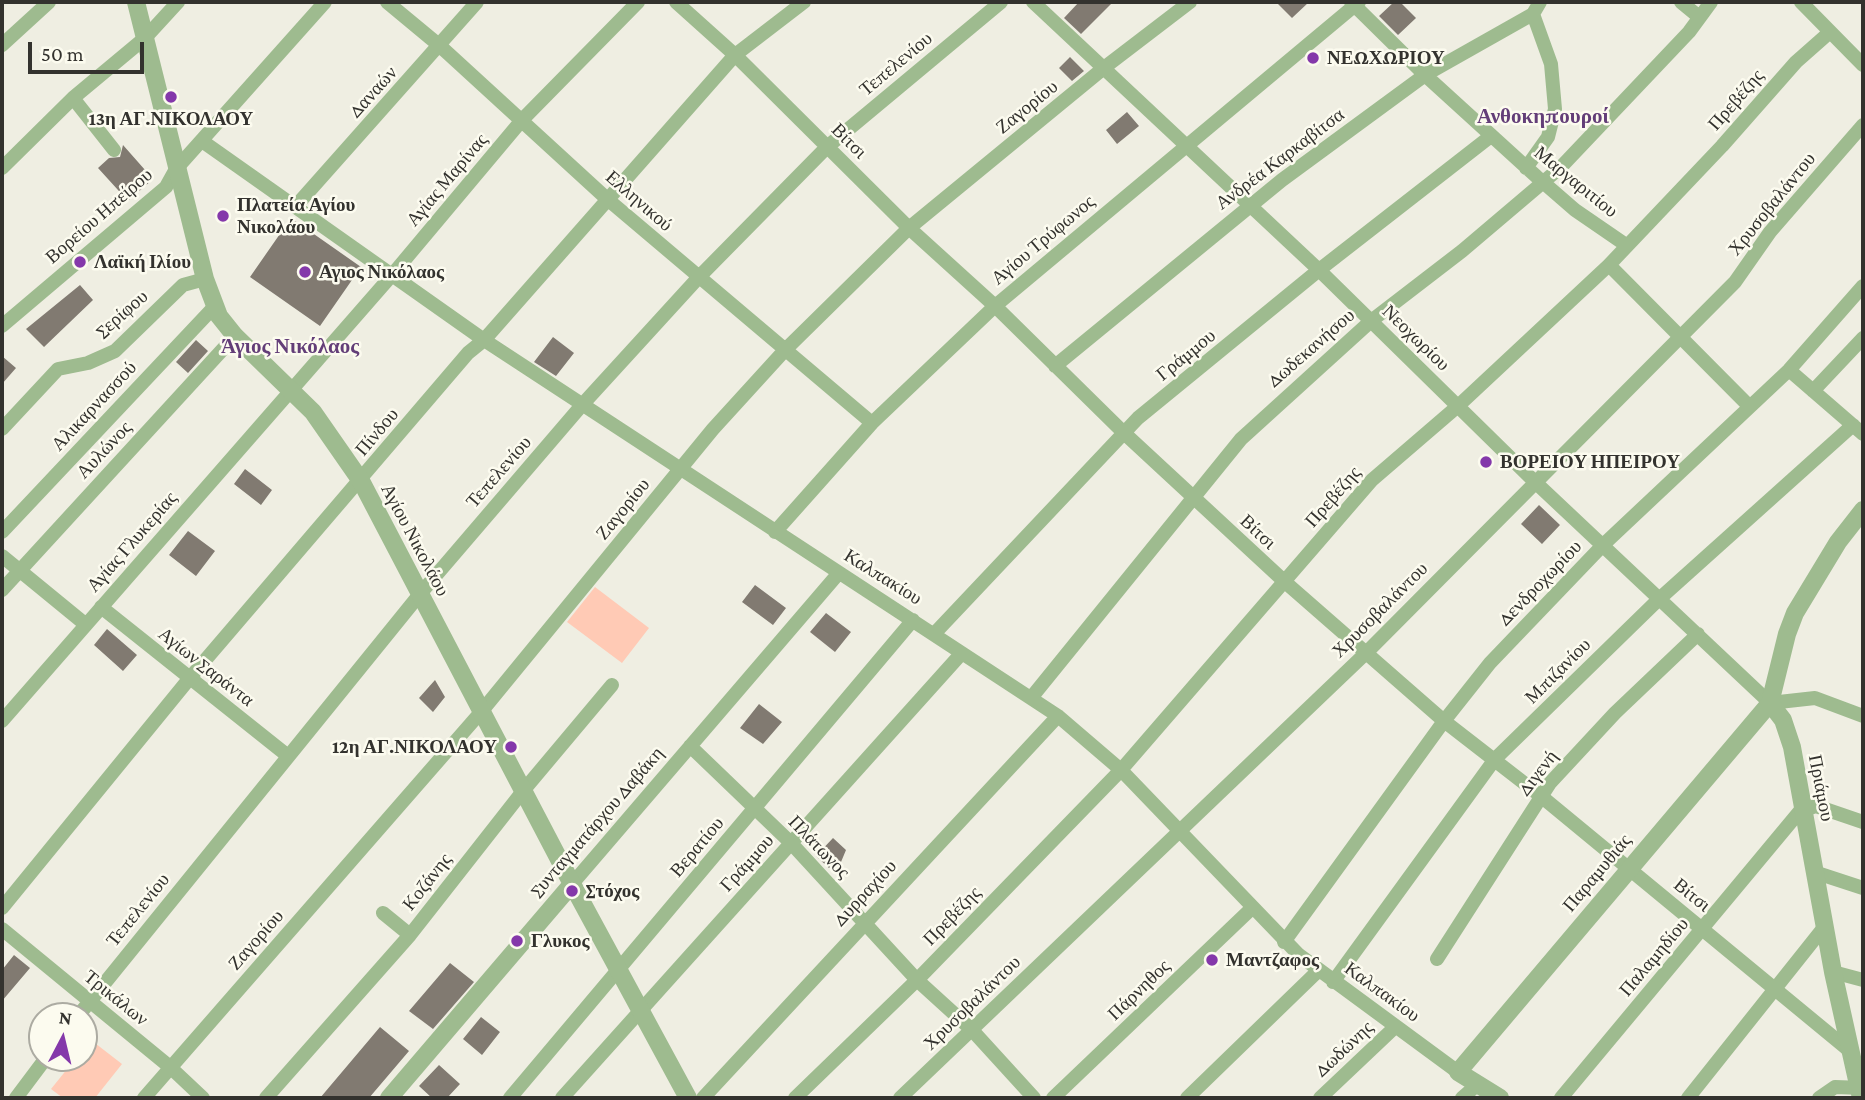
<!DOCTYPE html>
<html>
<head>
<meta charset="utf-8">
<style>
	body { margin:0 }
	#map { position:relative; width:1865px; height:1100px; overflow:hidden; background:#efeee2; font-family:"Crimson Pro",serif }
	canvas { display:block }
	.frame { position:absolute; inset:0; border:4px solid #33322e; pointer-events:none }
	.north { position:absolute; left:28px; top:1002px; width:70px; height:70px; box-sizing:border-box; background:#fcfbef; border:2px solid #acaba2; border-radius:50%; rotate:7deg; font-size:19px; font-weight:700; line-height:28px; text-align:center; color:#33322e }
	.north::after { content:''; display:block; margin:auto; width:24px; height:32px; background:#8438aa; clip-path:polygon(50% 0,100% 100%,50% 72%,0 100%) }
	.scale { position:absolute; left:28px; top:42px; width:116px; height:32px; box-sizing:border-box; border:4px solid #33322e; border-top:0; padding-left:9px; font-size:21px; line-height:24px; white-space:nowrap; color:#33322e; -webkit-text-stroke:5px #fcfbef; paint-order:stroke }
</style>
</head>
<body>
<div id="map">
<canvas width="1865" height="1100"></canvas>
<div class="frame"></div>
<div class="north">N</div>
<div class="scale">50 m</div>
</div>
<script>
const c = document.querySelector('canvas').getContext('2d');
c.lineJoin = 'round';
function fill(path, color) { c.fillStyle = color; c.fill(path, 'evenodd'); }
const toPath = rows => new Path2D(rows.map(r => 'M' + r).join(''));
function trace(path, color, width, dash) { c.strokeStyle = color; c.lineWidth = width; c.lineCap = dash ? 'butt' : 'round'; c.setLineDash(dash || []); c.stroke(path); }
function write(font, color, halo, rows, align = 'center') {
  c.font = font + ' "Crimson Pro",serif'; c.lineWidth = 5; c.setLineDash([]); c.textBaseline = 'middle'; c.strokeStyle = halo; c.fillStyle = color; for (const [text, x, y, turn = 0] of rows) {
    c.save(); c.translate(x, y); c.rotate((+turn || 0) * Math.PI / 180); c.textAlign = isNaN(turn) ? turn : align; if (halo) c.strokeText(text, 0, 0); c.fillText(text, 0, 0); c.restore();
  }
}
const green = toPath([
	[595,587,649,628,622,663,567,622],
	[91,1040,122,1064,95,1098,63,1098,51,1089,76,1058,84,1058,84,1049]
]);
const building = toPath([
	[1079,2,1113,2,1081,34,1064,18],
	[1276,2,1309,2,1292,18],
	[1394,2,1400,2,1416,18,1398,35,1379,16],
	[1070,57,1084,71,1072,81,1059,68],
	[1127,112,1139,126,1117,144,1106,130],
	[123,145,153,179,128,201,98,168,109,158,120,157],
	[291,218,361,267,320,326,250,277],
	[80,285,93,300,44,347,26,329],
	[553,337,574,353,556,376,534,362],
	[196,340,208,351,188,373,176,362],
	[2,356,16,368,2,384],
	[245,469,272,490,261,505,234,484],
	[1539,505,1560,525,1542,544,1521,524],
	[188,531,215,551,196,576,169,555],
	[755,585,786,608,773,625,742,602],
	[826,613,851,632,835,652,810,632],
	[107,629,137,655,123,671,94,645],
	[435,680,445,697,433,712,419,698],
	[759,704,782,722,763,744,740,728],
	[833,838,846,850,841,862,829,868,816,856],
	[14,955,30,968,2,1001,2,970],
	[450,963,474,982,433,1029,409,1011],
	[481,1017,500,1032,482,1055,463,1039],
	[380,1027,409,1051,369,1098,320,1098],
	[439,1065,460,1084,447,1098,432,1098,419,1086]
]);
const minor = toPath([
	[387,2,440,46,606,198,872,423],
	[676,2,735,55,909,228,995,306,1123,432,1285,582,1444,721,1542,797,1850,1051],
	[1033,2,1319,270,1534,481,1770,703,1815,698,1863,716],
	[1351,2,1425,75,1537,177,1575,210,1626,245],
	[1681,2,1698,16],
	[1801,2,1863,65],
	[2,45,49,2],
	[73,98,114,150],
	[202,141,484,340,1058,716,1121,770,1299,955,1458,1072],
	[2,168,73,98,145,38,178,2],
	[1526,168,1548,137,1555,109,1551,64,1533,14],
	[295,207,477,2],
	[1609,265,1749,406],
	[2,326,166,187,176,169,325,2],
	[1055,366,1282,180,1425,75,1533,14,1540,2],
	[1789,370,1863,434],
	[1813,391,1863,338],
	[2,429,58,369,88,363,115,351,183,285,205,279],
	[2,532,215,306],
	[775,532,872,423,995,306,1359,2],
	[2,556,85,624],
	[2,590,235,336],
	[101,607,288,756],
	[934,634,1138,418,1319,270,1491,136],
	[1031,698,1241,439,1371,321,1462,251,1561,167,1689,32,1711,2],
	[2,721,392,275,522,120,638,2],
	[690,746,791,843,917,980,972,1030,1034,1098],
	[1814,872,1863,888],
	[572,884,838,574],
	[2,908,189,679,468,353,484,340,735,55,804,2],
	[383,913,410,935],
	[2,929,170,1067,203,1098],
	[1284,942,1444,721,1490,663,1603,545,1789,370,1863,286],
	[1437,959,1550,783,1615,713,1698,634],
	[1833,972,1863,980],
	[1333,982,1495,759,1658,600,1853,425],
	[78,1016,420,594,582,405,698,278,827,147,1001,2],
	[16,1098,46,1058],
	[144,1098,481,712,713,429,785,350,909,228,1105,67,1190,2],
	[266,1098,410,935,523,791,612,685],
	[510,1098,913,620],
	[562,1098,961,654],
	[703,1098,1058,716],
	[795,1098,917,980,1121,770,1372,480,1458,406,1609,265,1722,146,1796,62,1830,32],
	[900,1098,1366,653,1735,282,1770,232,1863,125],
	[1053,1098,1251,909],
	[1187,1098,1318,971],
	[1320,1098,1394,1028],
	[1462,1098,1478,1084],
	[1561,1098,1800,811,1816,806,1863,822],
	[1688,1098,1825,926],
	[1819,1098,1835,1087,1863,1088]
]);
const tertiary = toPath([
	[136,2,205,279,219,316,235,336,313,412,361,481,572,884,688,1098],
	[1770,703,1783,720,1792,747,1833,972,1861,1098],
	[389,1098,572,884],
	[1500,1098,1458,1072,1770,703,1787,634,1795,613,1838,542,1863,510]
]);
const markers = [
	[1313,58,7,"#8438aa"],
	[171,97,7,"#8438aa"],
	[223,216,7,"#8438aa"],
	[80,262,7,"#8438aa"],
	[305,272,7,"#8438aa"],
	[1486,462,7,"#8438aa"],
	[511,747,7,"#8438aa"],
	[572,891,7,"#8438aa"],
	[517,941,7,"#8438aa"],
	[1212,960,7,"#8438aa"]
];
const poiNames = [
	["ΝΕΩΧΩΡΙΟΥ",1327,58],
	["13η ΑΓ.ΝΙΚΟΛΑΟΥ",171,119,"center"],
	["Πλατεία Αγίου",237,205],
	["Νικολάου",237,227],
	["Λαϊκή Ιλίου",94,262],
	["Αγιος Νικόλαος",319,272],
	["ΒΟΡΕΙΟΥ ΗΠΕΙΡΟΥ",1500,462],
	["12η ΑΓ.ΝΙΚΟΛΑΟΥ",497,747,"right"],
	["Στόχος",586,891],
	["Γλυκος",531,941],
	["Μαντζαφος",1226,960]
];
const streetNames = [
	["Τεπελενίου",896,64,-40],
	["Δαναών",373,92,-48],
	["Πρεβέζης",1736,100,-49],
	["Ζαγορίου",1027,107,-39],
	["Βίτσι",849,141,45],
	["Ανδρέα Καρκαβίτσα",1280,159,-37],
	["Αγίας Μαρίνας",447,180,-50],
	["Μαργαριτίου",1576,182,39],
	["Ελληνικού",639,201,41],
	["Χρυσοβαλάντου",1772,204,-51],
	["Βορείου Ηπείρου",99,216,-41],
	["Αγίου Τρύφωνος",1043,240,-40],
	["Σερίφου",122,314,-41],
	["Νεοχωρίου",1416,338,44],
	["Δωδεκανήσου",1311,348,-41],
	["Γράμμου",1186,355,-39],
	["Αλικαρνασσού",94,406,-47],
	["Πίνδου",377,432,-50],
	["Αυλώνος",104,450,-47],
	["Τεπελενίου",499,472,-49],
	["Πρεβέζης",1333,497,-49],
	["Ζαγορίου",623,509,-51],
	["Βίτσι",1258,532,43],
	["Αγίου Νικολάου",415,540,62],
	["Αγίας Γλυκερίας",132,542,-49],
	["Καλπακίου",883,577,32],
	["Δενδροχωρίου",1540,583,-46],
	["Χρυσοβαλάντου",1380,610,-45],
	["Αγίων Σαράντα",206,667,38],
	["Μπιζανίου",1558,671,-45],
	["Διγενή",1538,773,-52],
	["Πριάμου",1821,788,79],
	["Συνταγματάρχου Δαβάκη",597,822,-49],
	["Βερατίου",697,847,-50],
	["Πλάτωνος",819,847,46],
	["Γράμμου",747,863,-48],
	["Παραμυθιάς",1597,873,-50],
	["Κοζάνης",427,882,-52],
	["Δυρραχίου",865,893,-47],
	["Βίτσι",1692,895,39],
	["Τεπελενίου",138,910,-51],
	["Πρεβέζης",952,916,-46],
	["Ζαγορίου",256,940,-49],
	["Παλαμηδίου",1654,957,-50],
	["Πάρνηθος",1139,990,-44],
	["Καλπακίου",1382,992,36],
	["Τρικάλων",116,998,39],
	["Χρυσοβαλάντου",972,1003,-44],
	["Δωδώνης",1344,1049,-43]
];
const neighbourhoodNames = [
	["Ανθοκηπουροί",1543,117],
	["Άγιος Νικόλαος",290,347]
];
fill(green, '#ffcab5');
fill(building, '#817a71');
trace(minor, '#9ebb8f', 14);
trace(tertiary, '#9ebb8f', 18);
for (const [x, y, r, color] of markers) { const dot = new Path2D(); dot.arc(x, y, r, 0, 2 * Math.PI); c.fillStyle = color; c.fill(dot); trace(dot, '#fcfbef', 2.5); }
write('bold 19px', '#33322e', '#fcfbef', poiNames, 'left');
write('19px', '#33322e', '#fcfbef', streetNames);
write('bold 21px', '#633e78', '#fcfbef', neighbourhoodNames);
</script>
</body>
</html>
